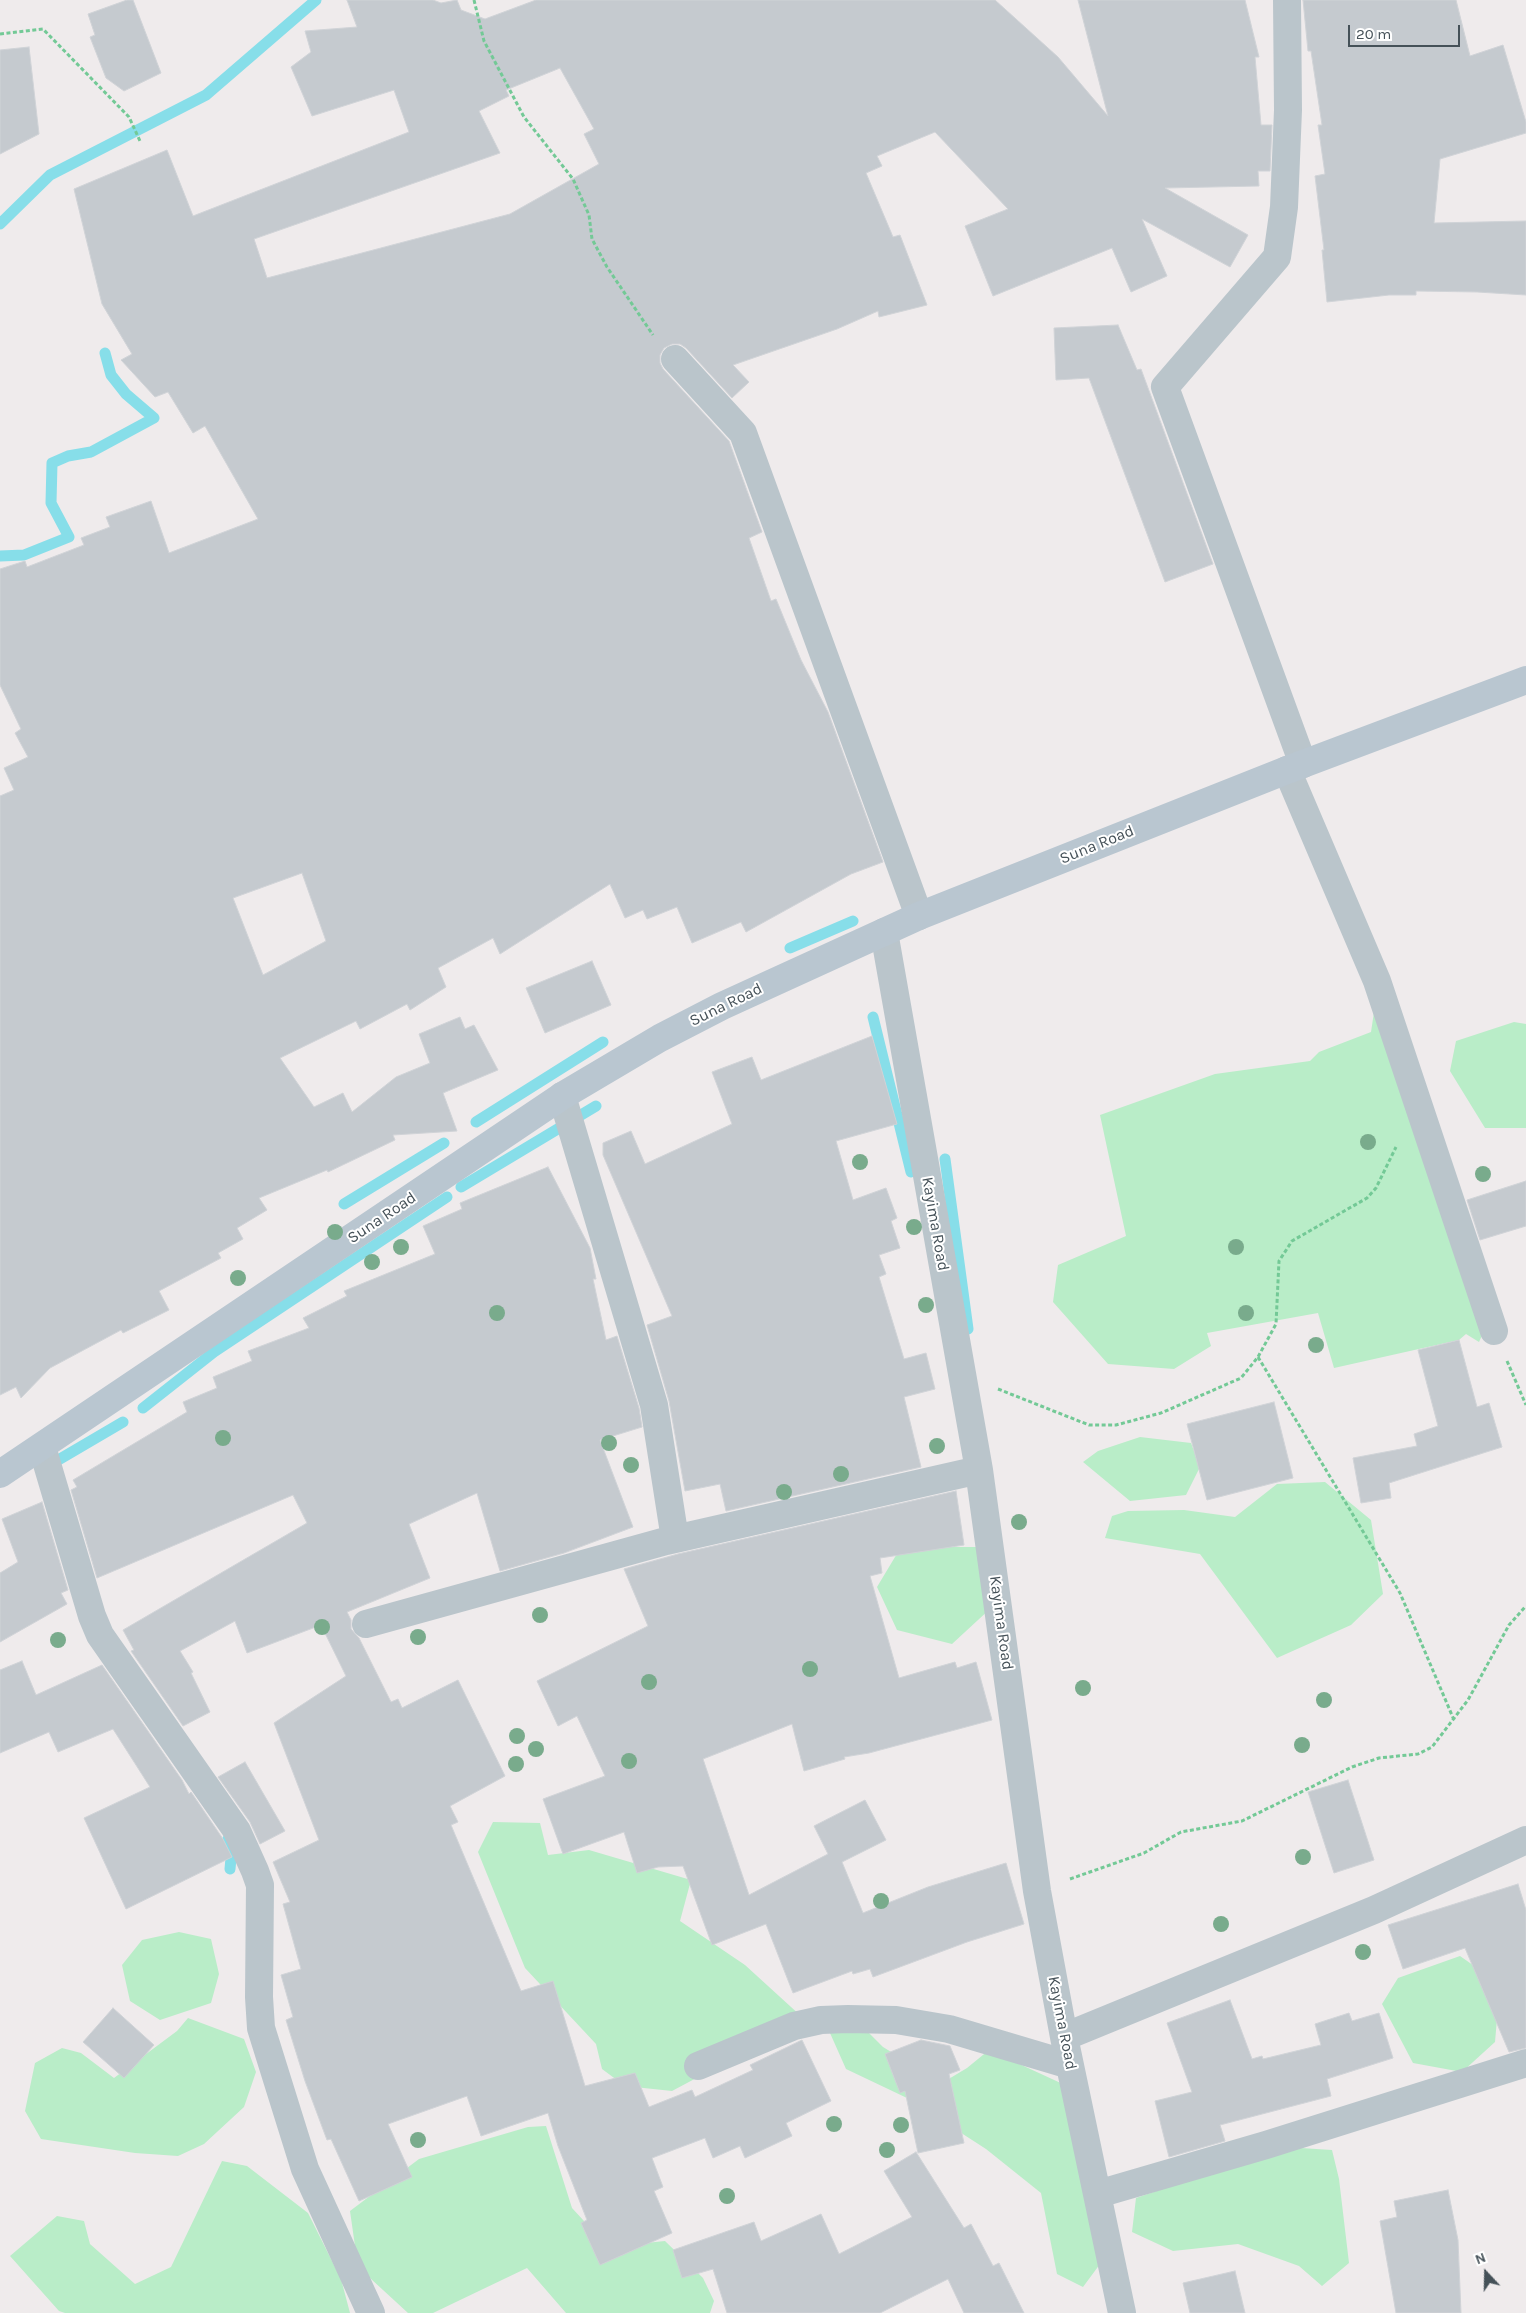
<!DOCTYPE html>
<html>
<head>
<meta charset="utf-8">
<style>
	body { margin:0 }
	#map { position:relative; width:1526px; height:2313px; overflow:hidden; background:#efebec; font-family:Karla,sans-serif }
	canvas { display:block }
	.north { position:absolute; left:1461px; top:2248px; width:50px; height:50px; -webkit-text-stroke:4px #fff; paint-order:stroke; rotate:339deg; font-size:14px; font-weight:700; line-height:20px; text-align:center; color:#455158 }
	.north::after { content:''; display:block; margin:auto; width:18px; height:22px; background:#455158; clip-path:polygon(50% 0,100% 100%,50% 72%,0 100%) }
	.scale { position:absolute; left:1348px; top:25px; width:112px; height:22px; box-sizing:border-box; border:2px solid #455158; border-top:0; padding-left:6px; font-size:15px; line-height:18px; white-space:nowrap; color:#455158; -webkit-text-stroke:4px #fff; paint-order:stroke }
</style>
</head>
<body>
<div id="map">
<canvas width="1526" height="2313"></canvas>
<div class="north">N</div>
<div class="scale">20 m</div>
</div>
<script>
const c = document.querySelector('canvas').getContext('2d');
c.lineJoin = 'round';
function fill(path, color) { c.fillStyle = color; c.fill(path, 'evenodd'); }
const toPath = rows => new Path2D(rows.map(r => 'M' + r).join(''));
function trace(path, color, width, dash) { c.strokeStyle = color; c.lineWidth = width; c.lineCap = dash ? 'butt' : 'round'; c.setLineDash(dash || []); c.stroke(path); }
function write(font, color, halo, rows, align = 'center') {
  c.font = font + ' Karla,sans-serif'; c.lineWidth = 4; c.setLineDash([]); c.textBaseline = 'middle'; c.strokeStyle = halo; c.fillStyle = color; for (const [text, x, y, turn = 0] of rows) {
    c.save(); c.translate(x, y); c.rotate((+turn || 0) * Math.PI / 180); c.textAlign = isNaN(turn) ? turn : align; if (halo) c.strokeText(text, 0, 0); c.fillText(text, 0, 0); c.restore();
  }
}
const green = toPath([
	[1374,1012,1484,1331,1479,1342,1466,1334,1459,1340,1334,1368,1318,1313,1207,1333,1211,1346,1174,1369,1108,1364,1053,1302,1058,1265,1126,1236,1100,1115,1215,1074,1310,1061,1319,1052,1371,1032],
	[1514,1022,1526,1024,1526,1128,1485,1128,1450,1071,1456,1041],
	[1140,1437,1191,1443,1200,1467,1186,1495,1130,1501,1083,1462,1098,1451],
	[1325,1482,1371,1520,1383,1594,1351,1625,1277,1658,1200,1554,1105,1538,1112,1516,1128,1511,1184,1510,1235,1517,1277,1484],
	[901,1547,976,1547,994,1573,991,1608,952,1644,897,1630,877,1587],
	[493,1822,540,1823,548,1855,589,1850,691,1880,680,1921,745,1965,802,2017,764,2042,672,2091,625,2086,602,2069,596,2044,525,1968,478,1852],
	[179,1932,211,1939,219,1974,211,2003,160,2020,130,2001,122,1965,142,1940],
	[1460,1956,1500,1984,1495,2042,1462,2072,1413,2063,1382,2004,1398,1978],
	[188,2018,244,2039,256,2072,244,2107,204,2144,178,2156,135,2153,41,2139,25,2111,35,2063,62,2048,81,2053,114,2078,177,2031],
	[868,2032,883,2047,942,2083,967,2068,989,2050,1065,2085,1103,2260,1083,2287,1057,2274,1041,2193,986,2149,907,2098,846,2069,830,2033],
	[546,2126,572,2208,608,2247,665,2241,703,2278,714,2301,710,2313,566,2313,527,2268,433,2313,408,2313,358,2267,350,2211,419,2159,528,2127],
	[1285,2147,1332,2150,1339,2179,1349,2263,1322,2286,1299,2266,1238,2244,1173,2251,1132,2232,1136,2198],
	[222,2161,247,2166,308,2213,341,2279,350,2313,65,2313,59,2311,10,2256,57,2216,84,2221,90,2244,135,2284,171,2267]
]);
const stream = toPath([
	[0,224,50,175,206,95,316,0],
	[0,556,24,555,69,537,51,503,52,463,68,456,91,452,154,418,126,394,111,375,105,353],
	[790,948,853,921],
	[873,1017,911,1172],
	[476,1122,603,1042],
	[945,1159,968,1329],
	[461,1187,596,1106],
	[344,1204,444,1143],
	[143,1408,214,1352,447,1197],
	[48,1466,123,1422],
	[228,1839,232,1847,230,1869]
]);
const building = toPath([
	[127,0,133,0,161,73,124,91,106,78,90,37,95,35,88,14,127,0],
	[347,0,433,0,441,3,457,0,461,10,485,19,536,0,995,0,1058,57,1108,116,1078,0,1245,0,1259,57,1255,57,1261,125,1272,125,1270,171,1258,171,1259,186,1165,188,1248,235,1230,267,1142,219,1167,276,1131,292,1112,248,993,296,965,226,1008,209,935,132,877,156,882,166,866,173,893,237,900,235,927,305,879,317,878,311,837,329,733,365,749,382,732,398,686,348,680,344,672,344,664,348,660,355,660,363,663,369,729,441,762,532,749,538,771,601,776,599,801,660,828,712,883,862,851,874,746,932,741,922,692,943,677,907,647,919,643,910,625,918,610,884,500,954,493,938,438,968,446,987,410,1010,407,1004,360,1029,356,1021,280,1058,314,1107,343,1093,352,1112,396,1077,430,1063,419,1034,460,1017,465,1029,474,1025,498,1070,443,1093,457,1131,393,1135,395,1140,328,1172,327,1170,259,1198,267,1210,237,1228,243,1239,218,1253,221,1258,159,1291,169,1310,123,1333,121,1330,50,1368,21,1398,16,1387,0,1395,0,796,14,790,4,768,28,757,15,733,21,729,0,685,0,569,25,561,27,567,84,545,81,538,110,527,106,517,151,501,169,553,258,519,205,426,193,433,168,392,155,397,121,360,132,354,102,304,74,189,167,150,193,216,409,132,394,90,312,116,291,67,311,52,305,31,357,27,347,0],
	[560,68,594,129,584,134,599,164,510,214,267,278,254,239,500,153,479,111,509,96,506,90,560,68],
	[302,873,326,941,263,975,233,898,302,873],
	[1303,0,1456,0,1470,56,1503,45,1526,122,1526,133,1440,159,1434,223,1526,221,1526,295,1477,292,1416,291,1416,295,1389,295,1327,302,1322,250,1324,250,1315,176,1325,174,1318,125,1322,125,1311,51,1308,51,1303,0],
	[29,47,39,134,0,154,0,50,29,47],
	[1118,325,1137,370,1141,369,1213,564,1165,582,1089,378,1056,380,1054,328,1118,325],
	[592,961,611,1005,545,1033,526,988,592,961],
	[872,1036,897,1124,836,1141,853,1200,886,1188,897,1218,891,1221,900,1248,879,1255,886,1274,879,1277,904,1359,926,1353,935,1389,904,1397,921,1467,726,1511,720,1484,685,1491,669,1401,647,1325,672,1316,603,1155,603,1143,631,1131,645,1164,732,1124,712,1072,752,1057,761,1080,872,1036],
	[548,1167,590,1248,596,1279,593,1279,606,1340,617,1336,639,1408,642,1427,600,1440,633,1527,564,1553,500,1571,477,1493,409,1524,430,1578,347,1612,351,1620,351,1629,359,1638,391,1702,398,1699,402,1708,458,1680,505,1776,450,1806,458,1822,451,1825,521,1991,553,1981,585,2086,635,2073,649,2107,692,2090,695,2097,753,2070,750,2065,802,2040,831,2101,786,2123,792,2136,745,2158,740,2146,713,2158,705,2138,652,2158,663,2187,654,2191,672,2233,600,2265,581,2223,587,2220,558,2146,548,2113,481,2136,467,2096,388,2124,412,2177,359,2201,331,2139,327,2140,305,2081,286,2020,293,2017,281,1975,301,1969,283,1904,290,1902,273,1862,319,1840,274,1723,346,1676,321,1625,247,1653,235,1621,180,1651,193,1672,191,1673,210,1712,183,1726,131,1651,134,1650,123,1630,307,1523,293,1495,97,1578,71,1490,77,1487,73,1480,187,1412,183,1402,217,1388,213,1377,252,1361,248,1351,309,1328,303,1318,347,1296,344,1291,435,1254,423,1226,462,1209,460,1203,548,1167],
	[1526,1181,1526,1226,1480,1240,1467,1200,1526,1181],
	[1459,1340,1477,1407,1489,1403,1502,1447,1389,1483,1391,1498,1361,1503,1353,1458,1417,1446,1414,1434,1438,1426,1418,1350,1459,1340],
	[1274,1402,1293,1478,1207,1500,1187,1424,1274,1402],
	[956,1491,964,1545,880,1558,882,1573,870,1576,899,1678,955,1662,957,1668,976,1662,992,1720,869,1753,844,1757,845,1759,804,1771,792,1724,703,1759,749,1895,828,1854,814,1826,865,1800,886,1840,842,1862,863,1913,928,1887,1006,1863,1024,1924,967,1942,873,1977,870,1969,853,1974,852,1971,793,1993,766,1924,712,1945,683,1866,658,1867,637,1873,624,1832,563,1854,543,1799,605,1776,577,1716,558,1726,537,1681,648,1626,624,1569,678,1554,956,1491],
	[42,1502,68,1590,61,1593,67,1604,0,1642,0,1573,18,1562,2,1519,42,1502],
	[22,1661,36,1695,102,1665,182,1780,189,1794,191,1792,223,1839,232,1857,126,1909,84,1818,150,1787,113,1729,58,1752,49,1732,0,1753,0,1670,22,1661],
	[245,1762,285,1831,260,1844,250,1822,218,1777,245,1762],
	[1348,1780,1374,1860,1334,1873,1308,1792,1348,1780],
	[1518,1884,1526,1910,1526,2048,1509,2052,1465,1948,1403,1969,1388,1925,1518,1884],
	[1230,2000,1252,2059,1262,2056,1263,2059,1321,2045,1315,2024,1349,2013,1352,2021,1379,2013,1393,2058,1327,2079,1331,2096,1220,2125,1225,2141,1169,2157,1155,2101,1192,2092,1167,2023,1230,2000],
	[113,2008,154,2045,124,2078,83,2042,113,2008],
	[921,2040,950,2046,960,2070,949,2074,964,2143,918,2153,905,2091,900,2093,885,2054,921,2040],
	[916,2152,964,2228,971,2224,993,2266,999,2263,1024,2313,964,2313,948,2279,880,2313,727,2313,713,2269,682,2278,673,2250,754,2222,761,2241,821,2214,839,2254,912,2217,884,2171,916,2152],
	[1448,2190,1458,2240,1461,2313,1396,2313,1380,2221,1397,2217,1394,2201,1448,2190],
	[1235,2271,1245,2313,1190,2313,1183,2283,1235,2271]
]);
const path = toPath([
	[474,0,484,41,524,117,573,179,589,215,592,239,607,267,653,335],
	[0,34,43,29,129,117,140,141],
	[1258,1357,1400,1593,1454,1720],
	[1507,1361,1526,1405],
	[998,1389,1089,1425,1116,1425,1161,1413,1241,1378,1258,1357,1276,1324,1279,1261,1292,1241,1367,1198,1376,1188,1396,1147],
	[1070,1879,1144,1853,1181,1832,1242,1821,1352,1767,1379,1758,1418,1754,1432,1747,1468,1700,1509,1625,1526,1606]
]);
const street = toPath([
	[1287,0,1288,110,1284,207,1277,257,1165,387,1303,764],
	[675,359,743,433,919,916],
	[1287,770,1377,981,1494,1331],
	[884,932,979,1470,1037,1891,1064,2037,1122,2313],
	[562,1096,654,1405,675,1539],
	[42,1447,92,1616,100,1635,237,1831,255,1871,260,1885,259,1997,261,2028,305,2169,371,2313],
	[366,1624,666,1541,979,1470],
	[1064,2037,1374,1910,1526,1840],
	[698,2066,794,2026,821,2020,848,2019,896,2020,949,2029,1070,2065],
	[1098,2194,1266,2145,1526,2063]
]);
const secondary = toPath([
	[0,1474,562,1096,660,1038,722,1006,919,916,1287,770,1526,680]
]);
const trees = [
	[1368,1142],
	[860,1162],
	[1483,1174],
	[914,1227],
	[335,1232],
	[401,1247],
	[1236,1247],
	[372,1262],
	[238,1278],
	[926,1305],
	[497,1313],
	[1246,1313],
	[1316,1345],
	[223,1438],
	[609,1443],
	[937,1446],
	[631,1465],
	[841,1474],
	[784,1492],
	[1019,1522],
	[540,1615],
	[322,1627],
	[418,1637],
	[58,1640],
	[810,1669],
	[649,1682],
	[1083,1688],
	[1324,1700],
	[517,1736],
	[1302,1745],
	[536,1749],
	[629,1761],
	[516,1764],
	[1303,1857],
	[881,1901],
	[1221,1924],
	[1363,1952],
	[834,2124],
	[901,2125],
	[418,2140],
	[887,2150],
	[727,2196]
];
const streetNames = [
	["Suna Road",1097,845,-22],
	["Suna Road",726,1005,-26],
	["Suna Road",382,1218,-34],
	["Kayima Road",935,1224,80],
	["Kayima Road",1001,1623,82],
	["Kayima Road",1062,2023,79]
];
fill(green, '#b9edc8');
trace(stream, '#87dee9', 11);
fill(building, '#c5cacf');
trace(building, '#d0d3d7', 1);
trace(path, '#73c996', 3, [4, 2.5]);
trace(street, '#bac5cb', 28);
trace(secondary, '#b9c6d0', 28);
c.fillStyle = '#79ab8c';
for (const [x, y] of trees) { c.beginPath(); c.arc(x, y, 8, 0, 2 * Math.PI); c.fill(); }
write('16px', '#455158', '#fff', streetNames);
</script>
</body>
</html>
